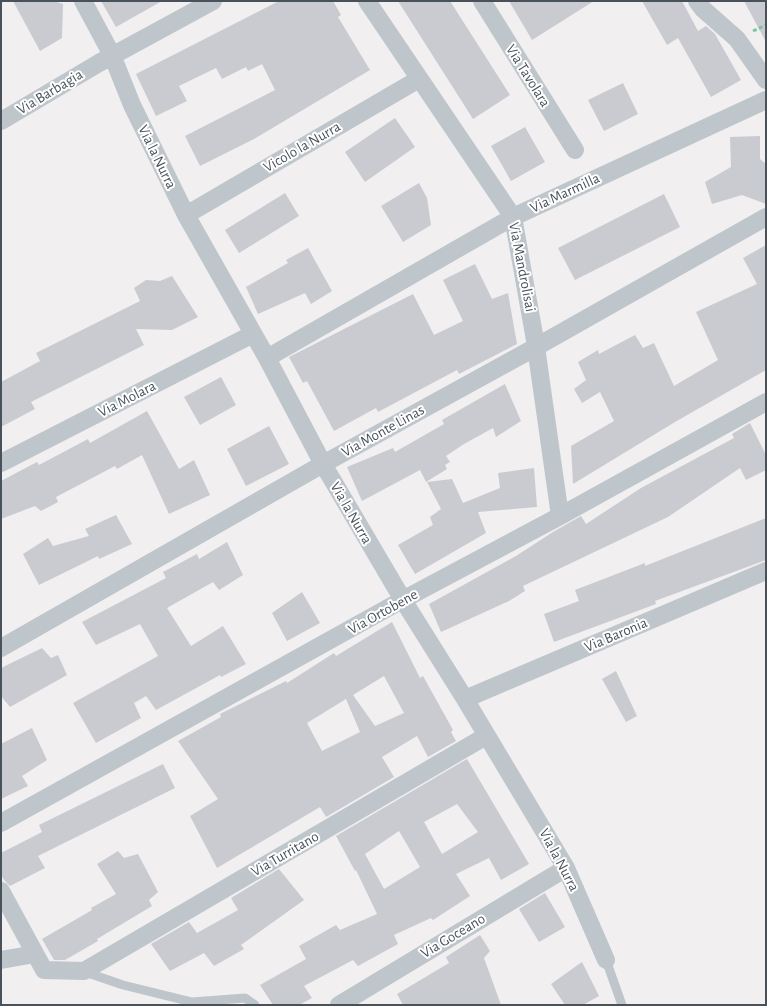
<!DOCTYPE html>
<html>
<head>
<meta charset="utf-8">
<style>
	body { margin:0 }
	#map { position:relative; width:767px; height:1006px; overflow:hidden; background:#f1efef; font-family:"Alegreya Sans",sans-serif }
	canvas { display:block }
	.frame { position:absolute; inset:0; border:2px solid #49525a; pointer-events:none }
</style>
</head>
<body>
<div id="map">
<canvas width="767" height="1006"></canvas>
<div class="frame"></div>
</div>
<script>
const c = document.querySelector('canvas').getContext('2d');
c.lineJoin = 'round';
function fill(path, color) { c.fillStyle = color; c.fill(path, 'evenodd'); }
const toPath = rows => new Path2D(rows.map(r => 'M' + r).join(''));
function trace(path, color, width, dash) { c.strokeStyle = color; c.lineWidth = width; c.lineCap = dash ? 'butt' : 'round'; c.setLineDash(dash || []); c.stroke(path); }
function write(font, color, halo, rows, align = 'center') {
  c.font = font + ' "Alegreya Sans",sans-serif'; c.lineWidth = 4; c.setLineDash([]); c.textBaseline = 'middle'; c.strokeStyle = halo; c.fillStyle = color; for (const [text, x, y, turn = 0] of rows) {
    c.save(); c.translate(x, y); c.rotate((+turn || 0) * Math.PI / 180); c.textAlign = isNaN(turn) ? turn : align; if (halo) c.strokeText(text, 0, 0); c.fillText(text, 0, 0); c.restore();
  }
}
const building = toPath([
	[13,1,53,1,63,4,62,38,40,51],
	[101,1,162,1,116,27],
	[279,1,333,1,341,15,338,17,370,70,254,139,200,166,185,136,275,90,262,64,248,71,246,67,222,79,216,68,179,86,187,101,156,116,136,74],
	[398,1,450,1,510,95,473,119],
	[509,1,594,1,532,40],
	[642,1,682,1,698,31,706,26,715,34,741,80,711,97,678,38,667,45],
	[744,1,766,1,766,42],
	[623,83,638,114,604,131,588,100],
	[395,118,415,147,365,182,345,152],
	[525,127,545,162,511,181,491,146],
	[760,136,760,159,766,164,766,204,742,195,712,204,705,182,731,167,730,137],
	[419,183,427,198,431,225,403,242,381,206],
	[285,193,299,216,239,253,225,230],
	[664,194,680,227,575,280,558,248],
	[766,245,766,370,675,422,573,484,571,446,614,421,600,392,582,403,574,389,586,380,578,362,598,350,599,354,635,335,643,348,654,343,674,386,718,360,696,312,757,284,743,258],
	[308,248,332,291,311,304,305,293,258,314,246,287,288,263,286,260],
	[475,264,492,299,508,293,517,344,459,374,457,370,378,412,376,408,334,431,307,381,303,383,289,357,413,294,434,335,463,321,443,280],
	[172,276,198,317,172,330,136,329,144,345,31,402,35,409,1,427,1,382,40,361,36,353,140,301,134,288,146,280,160,281],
	[221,377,236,405,200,425,184,397],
	[505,384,521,421,496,437,493,428,464,444,446,456,450,462,445,465,447,469,426,482,420,470,362,501,347,467,393,448,395,452,444,424,442,420],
	[147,411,179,469,194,460,210,495,169,514,142,455,117,469,115,466,56,497,58,502,41,511,35,506,1,519,1,481,37,462,39,465,88,439,90,443],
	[750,423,766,455,766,470,746,480,740,468,668,517,523,586,525,591,509,601,441,632,429,604,516,556,553,532,581,516,586,524,641,488,734,438,732,434],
	[269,426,289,464,246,486,227,449],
	[534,468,537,507,478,512,486,533,415,574,398,545,433,525,430,517,441,509,427,482,452,479,463,503,500,488,498,473],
	[116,515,132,544,99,559,98,556,39,585,23,554,48,538,53,546,89,536,85,529],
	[766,518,766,560,655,601,656,604,554,642,544,614,579,601,575,590,645,563,645,566],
	[227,542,243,575,219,590,213,582,167,608,191,646,223,626,246,664,221,677,220,675,156,710,146,696,134,703,141,718,96,743,73,703,158,656,140,624,96,645,82,622,166,578,163,572,197,554,199,559],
	[302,592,320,623,287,641,272,613],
	[392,622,420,678,423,676,453,730,451,732,456,741,428,757,417,736,382,757,394,777,326,817,320,807,217,868,190,816,218,799,178,741,221,717,220,714,286,681,287,683,334,653,336,656],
	[384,676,404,713,375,726,353,695],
	[346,699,360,732,322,751,307,723],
	[42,648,51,658,58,655,67,675,10,707,1,696,1,668],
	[616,671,637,716,626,722,602,679],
	[32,728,47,760,22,776,28,786,1,799,1,744],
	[467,759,529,864,501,880,489,858,456,874,470,896,433,920,431,918,394,935,398,944,358,966,353,960,304,986,312,998,299,1005,273,1005,260,985,306,959,299,946,336,925,340,930,377,914,356,870,355,871,336,836],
	[457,804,478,832,442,854,424,822],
	[399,831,420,867,384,889,365,854],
	[163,764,175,788,38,856,45,868,10,886,5,881,1,875,1,853,42,832,39,825],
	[118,851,124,858,138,854,158,892,149,900,152,906,97,939,98,941,65,960,54,960,42,939,92,910,91,908,116,894,97,864],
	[279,869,304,900,241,945,244,949,214,966,204,953,170,971,151,944,189,922,197,933,238,910,231,898],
	[545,893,565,927,539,942,519,909],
	[480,935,490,951,484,958,501,1005,403,1005,397,994,449,963,446,957],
	[582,962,599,996,583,1005,565,1005,551,984]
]);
const path = toPath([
	[753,31,766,25]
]);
const service = toPath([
	[606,960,622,1005],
	[85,972,123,985,192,1002,245,998,255,1005]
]);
const minor = toPath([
	[83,1,112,55,132,105,186,215,267,358,323,464,403,600,465,699,566,868,606,960],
	[367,1,513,217,535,340,560,516],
	[482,1,575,150],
	[697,1,703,9,737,39,766,80],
	[1,121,99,63,213,1],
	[186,215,419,79],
	[267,358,513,217,766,100],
	[1,463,253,334],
	[1,648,323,464,536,347,766,217],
	[465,699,766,571],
	[1,823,395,604,560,516,766,402],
	[1,891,44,970,84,971,486,736],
	[1,960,35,954],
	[339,1005,566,868]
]);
const streetNames = [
	["Via Tavolara",528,76,58],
	["Via Barbagia",50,92,-31],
	["Vicolo la Nurra",302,147,-30],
	["Via la Nurra",157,157,64],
	["Via Marmilla",565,193,-25],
	["Via Mandrolisai",522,267,79],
	["Via Molara",127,399,-27],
	["Via Monte Linas",383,431,-29],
	["Via la Nurra",351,513,60],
	["Via Ortobene",383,612,-29],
	["Via Baronia",616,635,-23],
	["Via Turritano",285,854,-30],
	["Via la Nurra",559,860,62],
	["Via Goceano",453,936,-31]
];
fill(building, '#c9cbd1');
trace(path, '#7dc5a1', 3, [4, 2.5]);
trace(service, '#bec6cc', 9);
trace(minor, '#bec6cc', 18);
write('15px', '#49525a', '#fff', streetNames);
</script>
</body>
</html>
